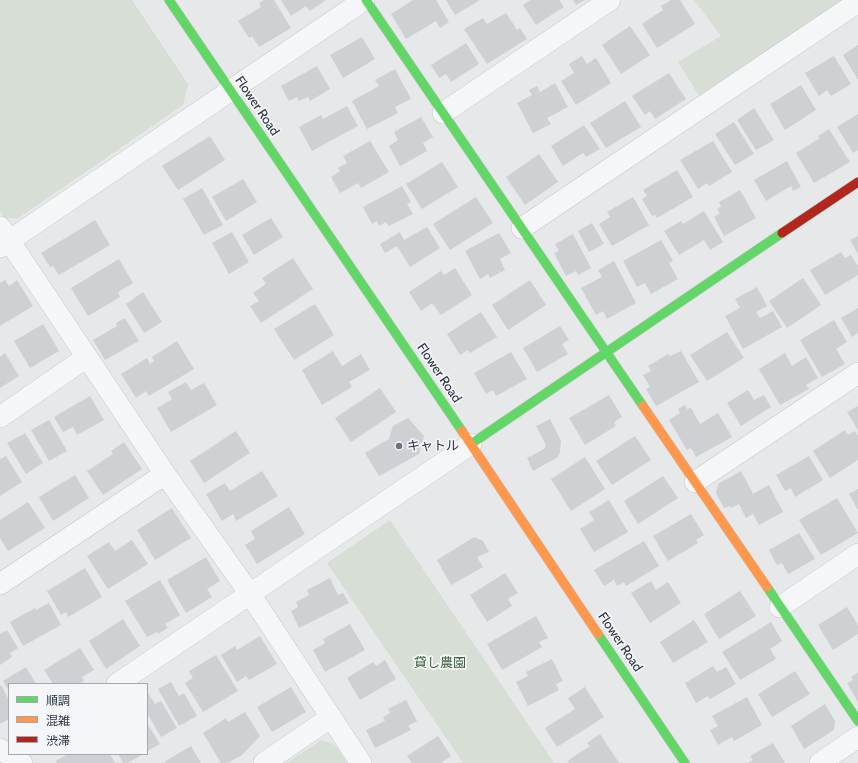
<!DOCTYPE html>
<html>
<head>
<meta charset="utf-8">
<style>
	body { margin:0 }
	#map { position:relative; width:858px; height:763px; overflow:hidden; background:#e6e8ea; font-family:Cabin,"Noto Sans JP",sans-serif }
	canvas { display:block }
	.legend { position:absolute; left:8px; top:683px; width:140px; height:72px; box-sizing:border-box; background:#f4f6f9; border:1px solid #a4a8b1; margin:0; padding:5px 7px; list-style:none; font-size:12px; color:#2b3445 }
	.legend li { display:flex; align-items:center; gap:8px; height:20px }
	.legend b { width:20px; border:1px solid #a4a8b1 }
</style>
</head>
<body>
<div id="map">
<canvas width="858" height="763"></canvas>
<ul class="legend">
<li><b style="height:5px;background:#63d668"></b>順調</li>
<li><b style="height:5px;background:#ff974d"></b>混雑</li>
<li><b style="height:5px;background:#b3261e"></b>渋滞</li>
</ul>
</div>
<script>
const c = document.querySelector('canvas').getContext('2d');
c.lineJoin = 'round';
function fill(path, color) { c.fillStyle = color; c.fill(path, 'evenodd'); }
const toPath = rows => new Path2D(rows.map(r => 'M' + r).join(''));
function trace(path, color, width, dash) { c.strokeStyle = color; c.lineWidth = width; c.lineCap = dash ? 'butt' : 'round'; c.setLineDash(dash || []); c.stroke(path); }
function write(font, color, halo, rows, align = 'center') {
  c.font = font + ' Cabin,"Noto Sans JP",sans-serif'; c.lineWidth = 3.5; c.setLineDash([]); c.textBaseline = 'middle'; c.strokeStyle = halo; c.fillStyle = color; for (const [text, x, y, turn = 0] of rows) {
    c.save(); c.translate(x, y); c.rotate((+turn || 0) * Math.PI / 180); c.textAlign = isNaN(turn) ? turn : align; if (halo) c.strokeText(text, 0, 0); c.fillText(text, 0, 0); c.restore();
  }
}
const green = toPath([
	[0,0,132,0,188,84,183,105,17,219,4,217,0,211],
	[694,0,843,0,700,97,678,62,721,36],
	[390,520,554,763,463,763,327,563],
	[321,740,335,745,347,763,287,763]
]);
const building = toPath([
	[264,0,274,0,291,28,259,47,252,36,249,38,238,21,261,7,259,3],
	[281,0,326,0,310,11,306,6,291,16],
	[413,0,436,0,449,22,440,28,436,21,406,39,391,14],
	[446,0,480,0,455,15],
	[530,0,559,0,564,7,536,25,523,5],
	[573,0,585,0,576,5],
	[671,0,680,0,695,24,657,48,642,24,663,10,661,6],
	[506,13,517,30,520,28,527,39,487,64,464,29,483,18,487,24],
	[630,26,650,55,621,74,602,45],
	[362,37,375,59,343,78,330,55],
	[466,43,479,64,451,82,446,74,439,78,431,65],
	[858,45,858,80,843,55],
	[582,56,587,64,596,58,611,83,576,105,561,81,574,73,569,64],
	[834,56,851,84,831,96,827,90,819,96,805,73],
	[317,66,330,89,310,101,308,97,299,101,297,97,289,101,281,86],
	[395,69,411,99,395,107,398,113,367,129,352,101,379,86,375,80],
	[669,73,686,99,655,119,650,111,645,115,632,96],
	[555,83,568,107,547,118,551,124,533,133,517,103,532,95,529,90,537,86,540,92],
	[801,85,816,110,785,130,770,104],
	[625,101,641,127,606,148,590,123],
	[347,106,358,126,312,151,299,127,321,115,323,119],
	[754,108,774,140,756,150,737,120],
	[858,114,858,150,853,153,837,127],
	[421,117,433,137,423,143,427,151,400,166,389,146,398,140,394,132],
	[734,122,754,154,735,165,715,134],
	[584,125,600,149,586,157,583,153,563,166,551,146],
	[829,129,850,162,814,183,796,153,820,138,818,136],
	[210,136,225,160,178,190,162,166],
	[370,141,389,172,361,188,358,183,340,193,331,177,340,171,338,168,347,163,343,156],
	[713,141,732,172,709,186,707,183,698,189,680,160],
	[539,154,558,182,525,205,506,177],
	[787,161,801,187,793,191,791,186,766,201,754,180],
	[442,162,458,187,422,209,406,184],
	[677,170,693,197,657,218,655,215,652,216,642,199,647,196,643,190],
	[243,179,257,202,226,221,212,197],
	[402,186,411,202,407,204,413,214,389,226,386,222,379,226,377,221,372,224,363,207],
	[202,188,223,225,204,235,183,199],
	[740,190,756,218,724,236,714,217,720,213,717,209,721,207,719,202],
	[476,197,493,223,450,250,433,224],
	[633,197,649,225,612,246,599,224,610,217,607,212],
	[704,211,723,242,710,250,704,240,679,255,664,231,681,221,683,224],
	[271,218,283,237,254,255,242,235],
	[95,220,110,245,59,275,53,266,50,267,41,253],
	[592,223,604,244,589,252,578,231],
	[427,227,440,248,410,267,397,246,385,253,380,244,400,232,404,240],
	[232,232,249,262,229,274,212,243],
	[499,233,511,253,500,259,505,270,490,278,488,274,480,279,465,251],
	[573,234,591,268,578,275,576,271,566,276,554,253,559,251,555,244],
	[858,236,858,254,850,240],
	[661,240,673,261,669,263,678,279,651,294,645,283,637,287,623,261],
	[841,252,845,258,851,255,858,266,858,275,825,295,810,270],
	[293,258,313,289,261,323,250,306,259,301,253,293,266,284,262,278],
	[119,259,133,283,118,292,120,297,88,316,71,288],
	[614,261,636,303,607,319,603,311,596,315,581,288,602,277,598,270],
	[455,268,472,295,441,315,432,303,421,311,409,292,441,271,444,275],
	[803,278,821,305,787,328,769,301],
	[5,280,9,286,17,280,33,306,0,326,0,283],
	[530,280,546,305,508,330,492,305],
	[757,287,767,306,756,312,760,318,773,311,782,327,743,349,725,316,740,308,735,299],
	[143,292,162,322,144,333,126,304],
	[315,304,334,335,294,360,274,329],
	[858,308,858,333,852,337,841,318],
	[481,312,497,337,470,353,468,350,460,355,447,334],
	[125,318,139,341,105,360,93,340,117,326,116,323],
	[834,320,847,342,836,349,845,364,822,377,800,340],
	[43,324,59,351,30,368,14,341],
	[560,326,569,340,562,344,568,354,537,372,523,348],
	[727,332,744,358,707,381,690,355],
	[177,341,194,369,149,396,146,391,136,398,121,374,147,358,150,364,154,361,152,357],
	[333,351,342,366,361,354,370,370,349,382,352,387,322,405,302,370],
	[681,351,699,382,656,406,646,389,650,387,643,375,651,371,648,366,668,354,670,356],
	[511,352,527,379,496,396,493,390,486,394,474,373],
	[5,353,19,376,0,388,0,357],
	[785,353,792,366,806,357,818,378,806,385,809,389,780,405,759,369],
	[186,382,191,390,204,383,217,405,171,432,157,408,172,399,168,392],
	[380,388,396,412,351,442,335,418],
	[748,390,754,400,764,395,771,407,741,426,727,403],
	[609,395,622,417,614,422,616,426,585,445,569,418],
	[90,396,104,420,77,435,73,427,63,432,54,417],
	[685,405,687,409,691,408,700,424,718,413,732,437,696,457,691,448,687,450,669,420,680,413,678,409],
	[858,406,858,430,847,412],
	[408,418,424,436,419,454,379,476,365,453,389,439,393,426],
	[550,419,561,441,560,452,558,457,533,471,527,458,544,449,546,446,544,441,536,426],
	[49,420,67,451,49,461,31,430],
	[845,430,848,435,855,431,858,436,858,460,830,478,813,451],
	[236,431,250,453,204,483,190,461],
	[25,433,43,463,26,474,7,443],
	[635,436,651,460,612,485,596,461],
	[124,442,142,469,103,495,87,471,113,454,111,451],
	[6,456,22,482,0,496,0,459],
	[809,456,823,480,795,497,791,488,785,491,776,475],
	[585,457,605,489,571,511,551,479],
	[262,471,278,496,236,521,233,514,222,521,206,494,225,483,230,491],
	[741,471,753,494,769,485,783,512,759,525,753,514,746,518,739,504,731,508,730,506,724,508,716,493,718,484],
	[75,475,89,498,53,521,39,497],
	[663,476,678,498,638,524,624,501],
	[858,489,858,510,849,494],
	[837,498,858,533,821,555,799,520],
	[609,500,628,532,594,552,580,529,594,520,589,512],
	[28,502,45,528,8,551,0,538,0,520],
	[289,507,305,534,257,564,245,545,255,539,251,531],
	[172,508,191,538,155,560,137,530],
	[691,514,704,535,696,540,698,543,668,561,653,536],
	[799,533,815,559,788,574,782,563,777,565,769,550],
	[474,537,483,541,489,552,477,557,483,567,451,585,437,560],
	[132,540,148,564,108,589,87,556,109,542,115,551],
	[644,541,659,566,626,586,624,582,617,586,614,580,604,586,594,570],
	[206,557,220,581,207,589,212,597,186,613,167,580],
	[85,568,102,597,68,617,66,612,61,615,47,591],
	[505,573,518,593,508,599,512,606,487,622,470,595],
	[330,578,338,595,343,593,349,603,299,628,291,611,298,607,296,602,309,595,307,590],
	[160,580,180,615,165,624,168,628,158,634,157,632,147,637,125,601],
	[651,581,656,590,668,582,681,603,650,623,631,593],
	[740,591,756,616,719,639,704,614],
	[49,603,61,625,23,646,10,622,35,608,36,610],
	[847,607,858,625,858,634,833,650,818,625],
	[536,616,548,638,539,642,542,647,502,670,487,644],
	[123,619,140,646,106,669,89,641],
	[694,620,708,642,673,663,660,642],
	[771,622,782,641,770,649,776,659,740,680,722,652],
	[350,624,365,650,325,672,313,650,325,643,323,639],
	[7,630,18,648,10,653,12,657,0,665,0,634],
	[260,636,277,664,249,680,246,676,237,682,221,655,235,646,237,650],
	[80,648,94,670,82,677,84,681,79,684,53,684,44,670],
	[216,655,238,691,203,712,185,683,193,678,189,671],
	[552,659,563,681,556,684,559,690,528,706,516,682,528,676,526,672],
	[385,660,396,679,360,700,347,678,373,662,376,666],
	[713,666,717,672,726,667,736,684,710,699,708,696,696,703,685,683],
	[26,667,36,684,9,684,9,691,3,681],
	[795,671,810,694,772,717,758,694],
	[858,673,858,702,847,683,853,680,851,677],
	[171,682,179,696,184,693,197,716,179,726,158,689],
	[1,685,9,700,9,719,0,724,0,686],
	[291,687,306,712,272,732,257,707],
	[585,687,604,717,557,747,545,728,575,709,568,698],
	[148,693,155,704,161,701,177,728,161,737,147,713,147,694],
	[747,697,762,725,734,741,732,737,718,745,710,730,718,726,712,716],
	[406,700,417,721,408,726,411,730,375,748,366,730,385,721,383,717,390,713,388,709],
	[825,704,835,721,834,730,804,749,791,726],
	[245,712,260,736,242,755,227,763,221,763,203,733,226,718,228,722],
	[147,723,160,744,147,751],
	[600,734,619,763,569,763,567,761,590,746,587,743],
	[438,736,451,756,441,763,412,763,407,756],
	[773,743,785,763,748,763,753,760,750,756],
	[191,746,201,763,165,763,164,762],
	[68,754,110,754,115,763,57,763,55,761],
	[118,754,143,754,128,763,123,763]
]);
const street = toPath([
	[443,113,610,0],
	[0,227,165,474,250,594,361,763],
	[522,228,858,2],
	[0,247,364,0],
	[0,417,87,357],
	[695,482,858,373],
	[0,584,165,474],
	[780,607,858,554],
	[117,684,471,444],
	[0,749,22,763],
	[264,763,330,718],
	[820,763,858,737]
]);
const fast = toPath([
	[169,0,462,431],
	[366,0,643,406],
	[471,444,782,233],
	[767,587,858,721],
	[598,634,685,763]
]);
const slow = toPath([
	[643,406,767,587],
	[462,431,598,634]
]);
const jam = toPath([
	[782,233,858,182]
]);
const markers = [
	[399,446,4,"#6c737f"]
];
const streetNames = [
	["Flower Road",257,106,56],
	["Flower Road",439,373,56],
	["Flower Road",620,642,56]
];
const poiNames = [
	["キャトル",407,446]
];
const parkNames = [
	["貸し農園",440,663]
];
fill(green, '#d6ded6');
fill(building, '#ced0d3');
trace(street, '#c4c6c8', 22);
trace(fast, '#c4c6c8', 10);
trace(slow, '#c4c6c8', 10);
trace(jam, '#c4c6c8', 10);
trace(street, '#f5f6f7', 21);
trace(fast, '#63d668', 9);
trace(slow, '#ff974d', 9);
trace(jam, '#b3261e', 9);
for (const [x, y, r, color] of markers) { const dot = new Path2D(); dot.arc(x, y, r, 0, 2 * Math.PI); c.fillStyle = color; c.fill(dot); trace(dot, '#f4f6f9', 1.5); }
write('13px', '#2b3445', '#f4f6f9', streetNames);
write('13px', '#2b3445', '#f4f6f9', poiNames, 'left');
write('13px', '#3f6138', '#f4f6f9', parkNames);
</script>
</body>
</html>
